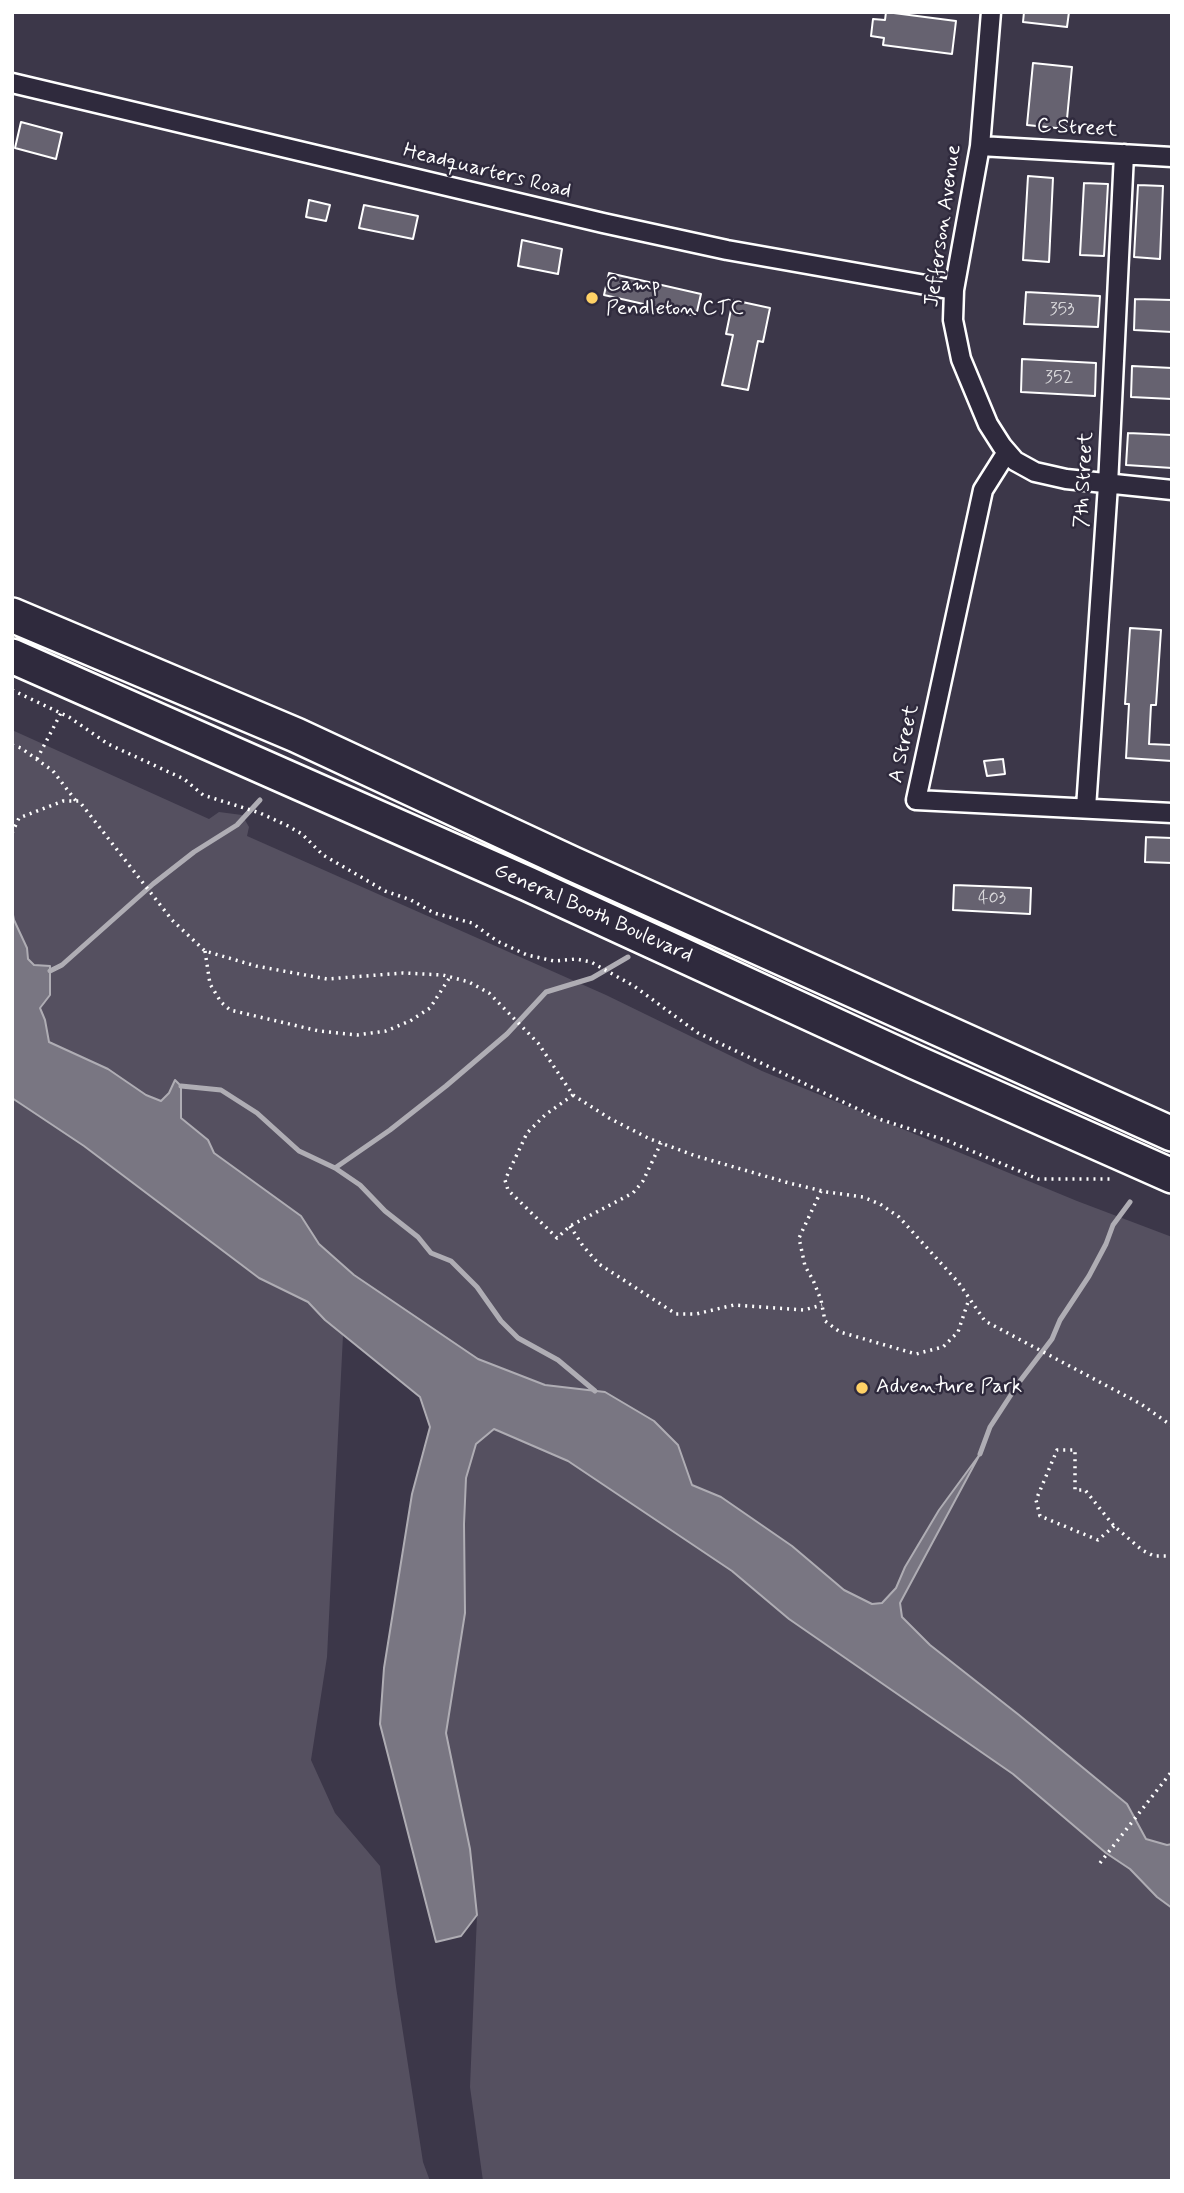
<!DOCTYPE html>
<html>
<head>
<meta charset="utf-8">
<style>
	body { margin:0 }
	#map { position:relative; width:1184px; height:2193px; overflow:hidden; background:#3c3749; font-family:Mynerve,sans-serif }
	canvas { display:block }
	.frame { position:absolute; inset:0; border:14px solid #fff; pointer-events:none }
</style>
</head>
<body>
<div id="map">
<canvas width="1184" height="2193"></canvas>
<div class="frame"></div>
</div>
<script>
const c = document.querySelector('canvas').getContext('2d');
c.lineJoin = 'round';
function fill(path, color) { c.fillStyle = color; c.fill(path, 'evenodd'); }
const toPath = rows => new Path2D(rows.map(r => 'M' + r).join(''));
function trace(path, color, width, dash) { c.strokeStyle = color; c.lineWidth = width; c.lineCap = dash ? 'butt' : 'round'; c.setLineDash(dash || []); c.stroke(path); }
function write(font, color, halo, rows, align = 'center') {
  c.font = font + ' Mynerve,sans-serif'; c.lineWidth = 5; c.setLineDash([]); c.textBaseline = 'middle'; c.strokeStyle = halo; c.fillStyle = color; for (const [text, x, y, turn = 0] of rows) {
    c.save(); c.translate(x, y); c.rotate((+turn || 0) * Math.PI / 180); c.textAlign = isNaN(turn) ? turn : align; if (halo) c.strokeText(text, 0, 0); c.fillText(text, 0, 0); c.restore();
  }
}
const green = toPath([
	[12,730,209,819,219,812,242,815,249,827,247,836,606,995,762,1071,1077,1201,1172,1237,1172,1844,1167,1845,1146,1839,1133,1815,561,1387,545,1385,478,1359,354,1275,319,1244,314,1236,12,1066],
	[12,1098,84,1146,259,1278,308,1302,343,1335,327,1657,311,1760,335,1813,380,1866,396,1987,423,2162,430,2181,12,2181],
	[494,1429,568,1461,732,1571,789,1619,1013,1774,1106,1853,1130,1869,1157,1897,1172,1908,1172,2181,483,2181,470,2087,477,1915,470,1849,446,1733,465,1613,464,1524,466,1478,476,1444]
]);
const water = toPath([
	[12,910,14,920,27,948,28,959,34,965,50,966,50,995,40,1008,45,1020,49,1042,108,1069,146,1095,161,1101,169,1093,175,1080,181,1086,181,1118,208,1140,214,1153,301,1216,319,1244,354,1275,478,1359,545,1385,605,1392,654,1421,678,1445,692,1485,721,1497,792,1546,844,1590,872,1604,882,1603,896,1588,905,1567,939,1510,980,1454,900,1603,902,1617,930,1645,1019,1715,1127,1804,1146,1839,1167,1845,1172,1844,1172,1908,1157,1897,1130,1869,1106,1853,1013,1774,789,1619,732,1571,568,1461,494,1429,476,1444,466,1478,464,1524,465,1613,446,1733,470,1849,477,1915,461,1936,436,1942,380,1724,384,1668,412,1494,430,1427,420,1397,325,1320,308,1302,259,1278,84,1146,12,1098,12,910]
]);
const stream = toPath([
	[50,971,62,965,153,884,194,852,237,825,260,800],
	[181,1086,221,1090,257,1113,299,1151,335,1168,390,1130,446,1086,507,1034,546,992,592,978,628,957],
	[335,1168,360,1185,385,1211,418,1237,431,1253,451,1261,477,1287,501,1321,518,1338,558,1360,595,1391],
	[980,1454,990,1427,1020,1381,1052,1339,1060,1320,1089,1276,1106,1244,1113,1225,1130,1202]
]);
const building = toPath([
	[886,12,956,21,952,54,883,45,884,38,871,36,873,19,885,20,886,12],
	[1024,12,1069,12,1067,27,1023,22,1024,12],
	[1033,63,1072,67,1066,129,1027,125,1033,63],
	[21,122,62,133,56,159,15,148,21,122],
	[1028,176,1053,178,1049,262,1023,260,1028,176],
	[1084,183,1108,184,1104,256,1080,255,1084,183],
	[1138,185,1163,186,1160,259,1134,257,1138,185],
	[309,200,330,205,326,221,306,217,309,200],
	[364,205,418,216,413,239,359,228,364,205],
	[522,240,562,249,558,274,518,266,522,240],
	[609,273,701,294,696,316,604,295,609,273],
	[1026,292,1100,296,1098,327,1024,324,1026,292],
	[1135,299,1172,300,1172,332,1134,330,1135,299],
	[733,300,770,308,763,342,758,341,748,390,722,385,733,335,726,334,733,300],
	[1022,359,1096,363,1095,396,1021,392,1022,359],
	[1132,366,1172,368,1172,399,1131,397,1132,366],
	[1128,433,1172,435,1172,468,1126,465,1128,433],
	[1130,628,1161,630,1156,705,1151,705,1149,744,1172,745,1172,761,1126,758,1129,704,1125,704,1130,628],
	[1003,759,1005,774,987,776,984,761,1003,759],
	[1146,837,1172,838,1172,863,1145,862,1146,837],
	[954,885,1031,888,1030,914,953,910,954,885]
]);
const path = toPath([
	[12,690,69,717,108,744,184,779,203,795,260,813,288,826,302,834,323,855,385,891,411,900,434,913,472,923,497,941,527,955,554,961,576,959,591,962,634,986,698,1033,879,1119,948,1141,1038,1179,1112,1179],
	[12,745,21,748,53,771,76,801],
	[37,759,61,713],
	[12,833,19,818,63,801,79,801,172,920,205,951,256,966,327,979,403,973,443,975,469,982,489,993,538,1043,573,1095,609,1118,650,1139,696,1156,789,1183,827,1192,863,1197,880,1204,899,1217,958,1282,985,1321,1141,1404,1172,1426],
	[205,951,210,984,221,1002,230,1010,319,1031,357,1035,386,1031,410,1021,430,1008,450,977],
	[573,1095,545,1115,527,1133,505,1180,508,1190,557,1238,570,1226,633,1193,643,1181,661,1143],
	[821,1191,799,1238,805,1266,813,1280,821,1300,825,1321,840,1332,916,1354,943,1347,958,1332,969,1299],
	[570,1226,583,1246,599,1264,676,1314,696,1314,734,1305,804,1310,822,1305],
	[1114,1526,1098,1540,1040,1516,1036,1500,1057,1450,1075,1450,1075,1490,1085,1490,1114,1526,1142,1550,1154,1556,1172,1556],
	[1100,1863,1172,1771]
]);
const street = toPath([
	[991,12,980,146,954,290,953,320,961,359,988,424,1002,446,1015,461,1035,472,1066,479,1172,490],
	[12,83,603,223,727,250,954,290],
	[980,146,1172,157],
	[1007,452,983,490,916,800,1172,813],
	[1086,808,1108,485,1124,154]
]);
const highway = toPath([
	[12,615,296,735,573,864,1172,1134],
	[12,656,528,884,915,1062,1172,1176]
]);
const markers = [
	[592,298,7,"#ffd166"],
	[862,1388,7,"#ffd166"]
];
const numberNames = [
	["353",1062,310],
	["352",1059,378],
	["403",992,899]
];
const streetNames = [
	["C Street",1077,129,3],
	["Headquarters Road",487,172,14],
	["Jefferson Avenue",944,226,-82],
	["7th Street",1085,480,-87],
	["A Street",905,744,-78],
	["General Booth Boulevard",593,914,24]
];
const poiNames = [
	["Camp",606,286],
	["Pendleton CTC",606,310],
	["Adventure Park",876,1388]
];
fill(green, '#555060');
fill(water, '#797682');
trace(water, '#afadb4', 2);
trace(stream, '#afadb4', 5);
fill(building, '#666270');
trace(building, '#fff', 2);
trace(street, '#fff', 23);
trace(highway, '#fff', 38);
trace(path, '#fff', 3.5, [2, 5]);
trace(street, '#2f2a3d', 18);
trace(highway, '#2f2a3d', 33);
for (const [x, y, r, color] of markers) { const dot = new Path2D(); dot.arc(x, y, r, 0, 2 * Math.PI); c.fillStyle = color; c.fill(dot); trace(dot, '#2f2a3d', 2.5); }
write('18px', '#d9d8db', null, numberNames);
write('21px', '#fff', '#2f2a3d', streetNames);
write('21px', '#fff', '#2f2a3d', poiNames, 'left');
</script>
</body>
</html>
